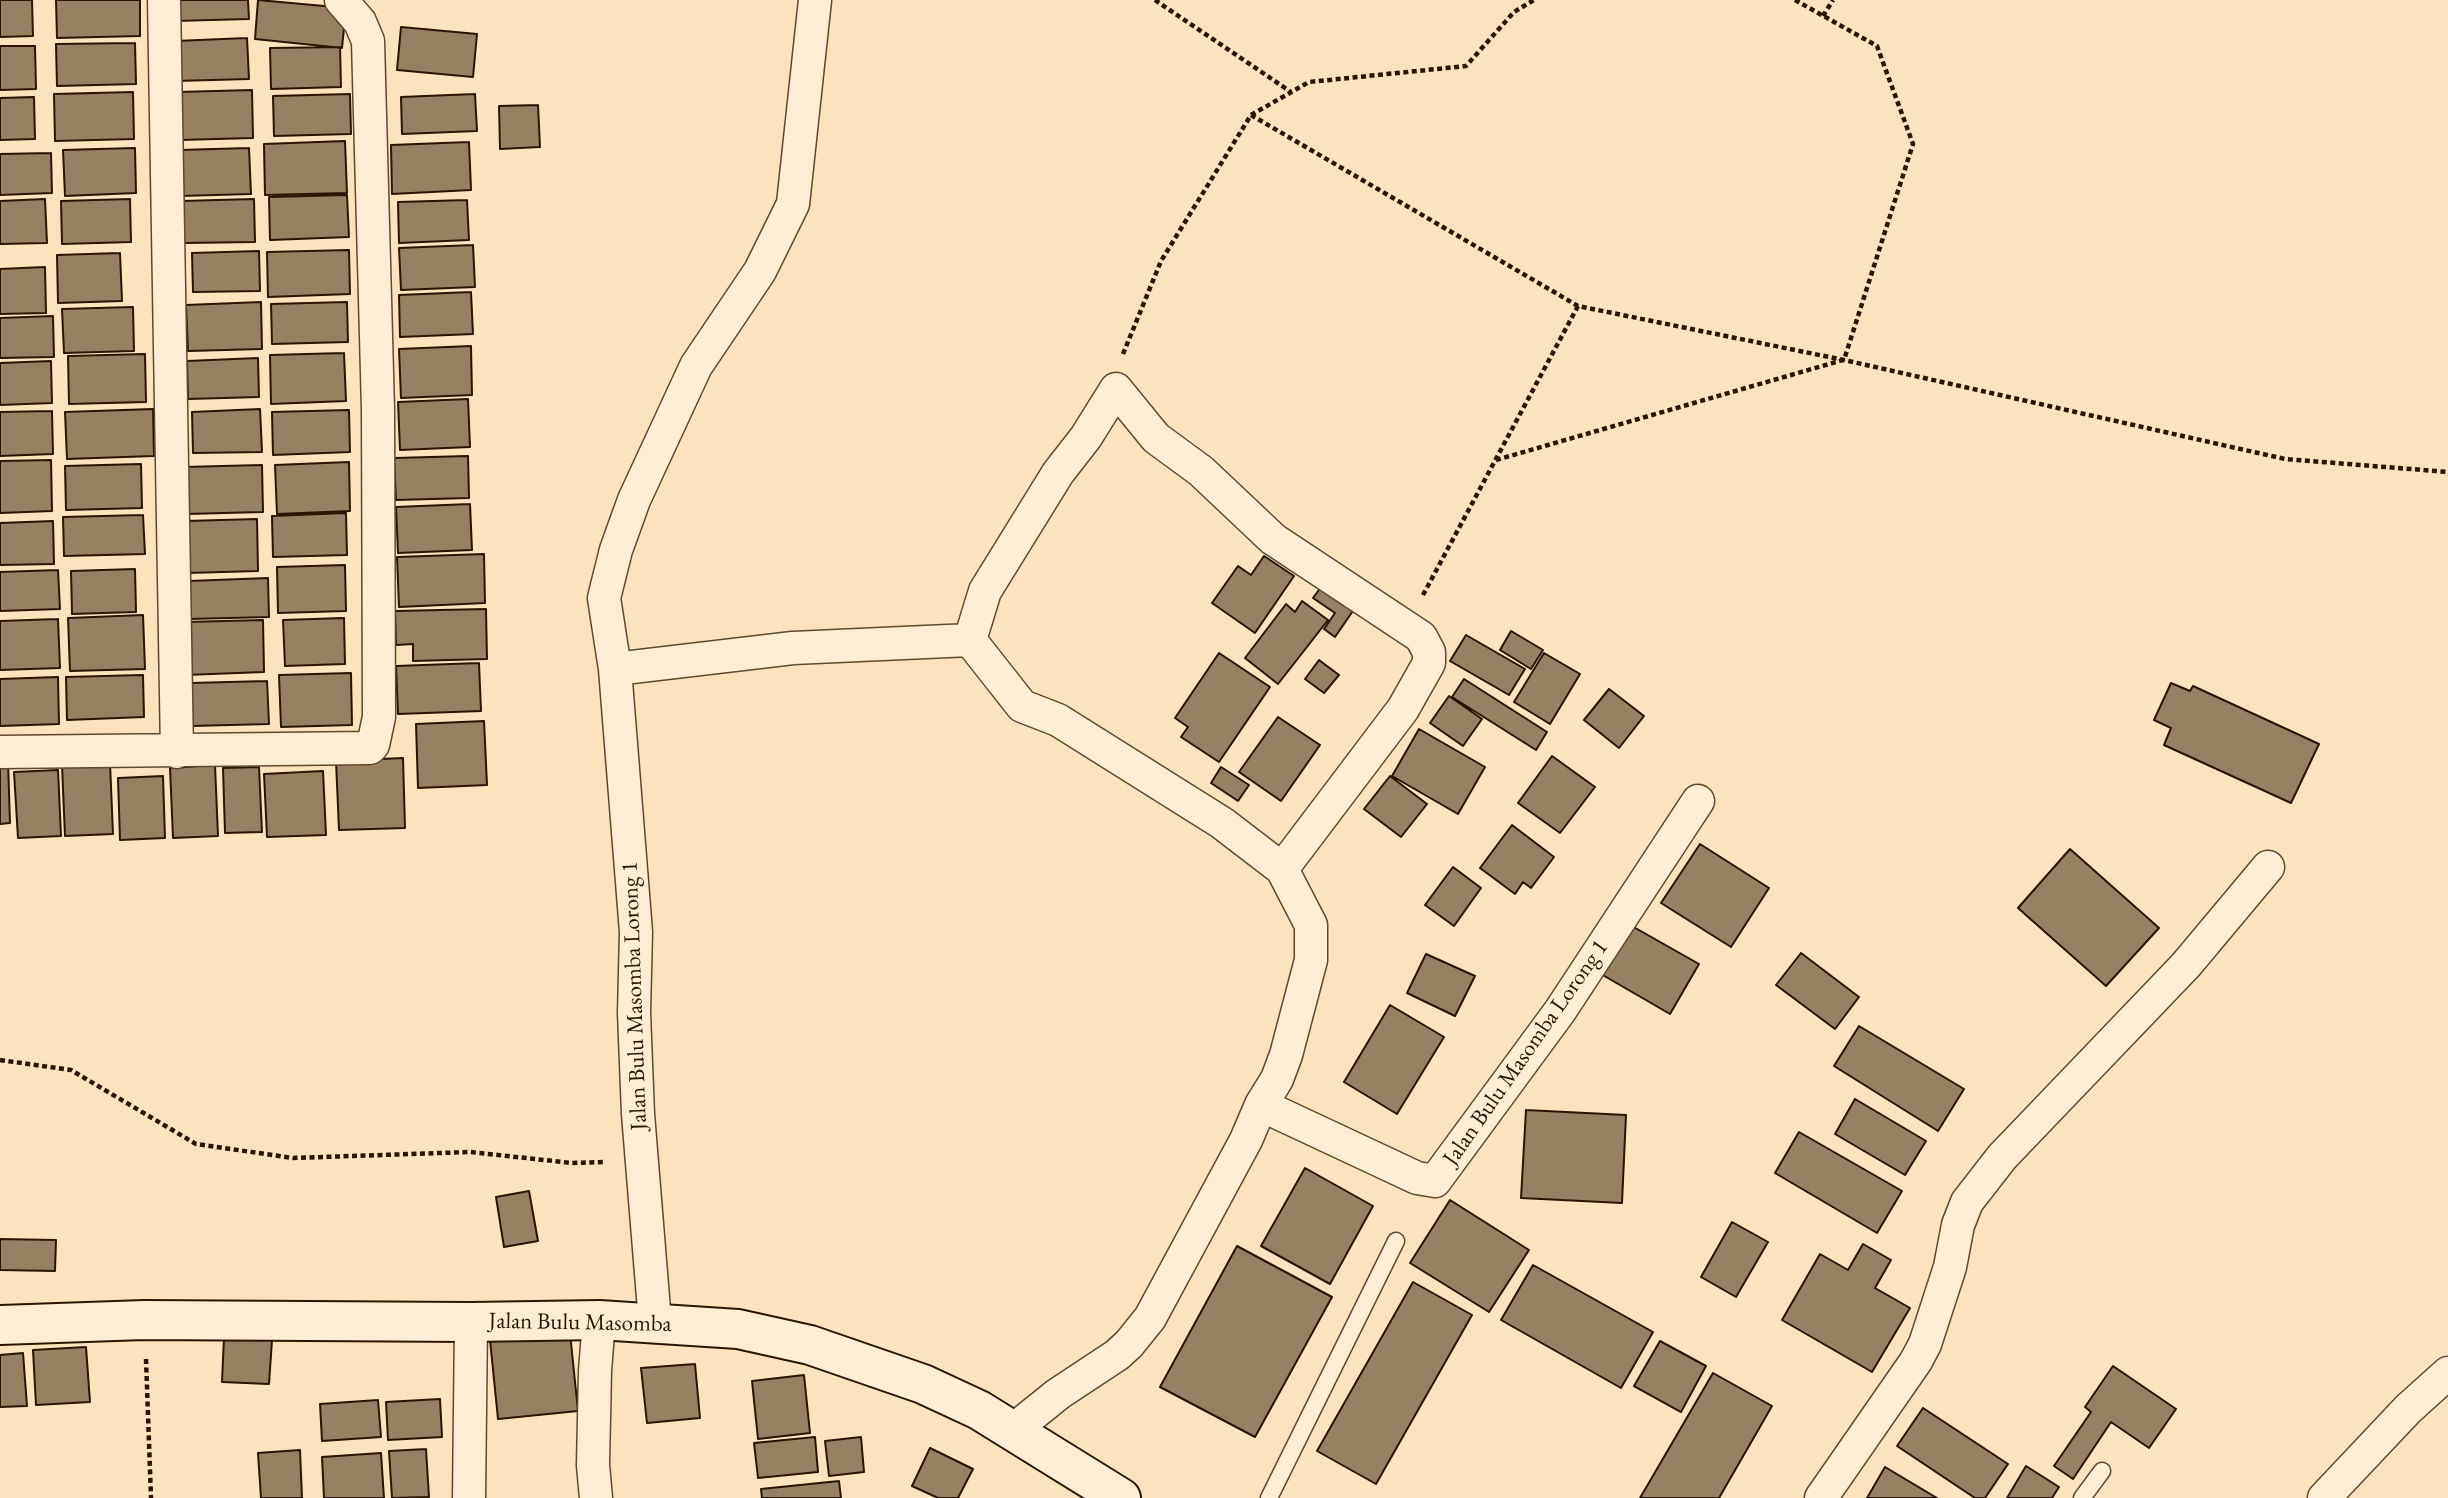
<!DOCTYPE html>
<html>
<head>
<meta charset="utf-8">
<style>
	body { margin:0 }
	canvas { display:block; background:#fbe4bd }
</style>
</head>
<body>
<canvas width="2448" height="1498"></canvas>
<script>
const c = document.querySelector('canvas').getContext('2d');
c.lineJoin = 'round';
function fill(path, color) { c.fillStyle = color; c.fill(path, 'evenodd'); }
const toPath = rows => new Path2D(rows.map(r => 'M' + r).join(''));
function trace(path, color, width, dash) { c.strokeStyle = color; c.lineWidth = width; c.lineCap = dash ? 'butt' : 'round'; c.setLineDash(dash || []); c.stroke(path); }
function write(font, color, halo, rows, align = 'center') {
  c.font = font + ' "EB Garamond",serif'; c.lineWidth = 5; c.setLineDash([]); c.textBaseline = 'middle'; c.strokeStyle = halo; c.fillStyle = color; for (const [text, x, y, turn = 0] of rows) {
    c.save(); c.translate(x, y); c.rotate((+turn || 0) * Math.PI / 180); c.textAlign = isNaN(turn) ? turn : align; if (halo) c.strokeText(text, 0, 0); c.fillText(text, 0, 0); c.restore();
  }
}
const building = toPath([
	[0,0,32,0,33,36,0,37,0,0],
	[56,0,140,0,140,36,57,38,56,0],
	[174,0,248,0,249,19,174,21,174,0],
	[258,0,346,8,342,48,255,39,258,0],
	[401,27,477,34,473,77,397,70,401,27],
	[247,38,249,79,176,81,175,41,247,38],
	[135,43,136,84,57,86,56,44,135,43],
	[0,46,35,46,36,89,0,90,0,46],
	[340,47,341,87,271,89,270,48,340,47],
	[252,90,253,138,180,140,178,92,252,90],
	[133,92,134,139,55,141,54,94,133,92],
	[350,94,351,134,274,136,273,96,350,94],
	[475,94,477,131,402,134,401,97,475,94],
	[34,97,35,139,0,140,0,98,34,97],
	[538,105,540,147,500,149,499,106,538,105],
	[345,141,347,193,265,195,264,144,345,141],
	[469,142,471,190,392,194,391,145,469,142],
	[135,148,136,193,65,196,63,150,135,148],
	[249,148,251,194,180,196,179,150,249,148],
	[51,153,52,193,0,195,0,154,51,153],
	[347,195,349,237,270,240,269,197,347,195],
	[45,199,47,243,0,244,0,201,45,199],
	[130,199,131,242,62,244,61,201,130,199],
	[254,199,255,242,183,243,181,201,254,199],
	[467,200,469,240,399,243,398,202,467,200],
	[473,245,475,287,401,290,399,248,473,245],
	[349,250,350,294,268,297,267,252,349,250],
	[259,251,260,291,193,292,192,253,259,251],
	[120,253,122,301,58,303,57,255,120,253],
	[45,267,46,313,0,314,0,269,45,267],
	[471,292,473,334,400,337,399,295,471,292],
	[261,302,262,349,188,351,186,305,261,302],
	[347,302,348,342,272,344,271,304,347,302],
	[133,307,134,351,64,353,62,309,133,307],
	[53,316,54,357,0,358,0,318,53,316],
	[471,346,472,395,401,398,399,349,471,346],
	[344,353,346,401,271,404,270,355,344,353],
	[145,354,146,402,69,404,68,356,145,354],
	[258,358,259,397,188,399,187,361,258,358],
	[51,361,52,403,0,405,0,363,51,361],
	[468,399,470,447,400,450,398,402,468,399],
	[153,409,154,456,67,459,65,412,153,409],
	[260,409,262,452,193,453,192,412,260,409],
	[349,410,350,452,273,455,272,412,349,410],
	[52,411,53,454,0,456,0,412,52,411],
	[468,456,469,498,396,500,394,458,468,456],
	[51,460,52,511,0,513,0,461,51,460],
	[349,462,350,511,277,514,275,465,349,462],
	[141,464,142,508,66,510,65,466,141,464],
	[262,465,263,512,186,514,184,467,262,465],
	[470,504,472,550,398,553,396,507,470,504],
	[346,513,347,555,273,557,272,516,346,513],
	[143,515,145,554,64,556,63,517,143,515],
	[257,519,258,571,187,573,186,521,257,519],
	[53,521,54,564,0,565,0,523,53,521],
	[484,554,485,603,399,607,397,557,484,554],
	[1264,556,1294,576,1255,633,1212,603,1238,566,1251,575,1264,556],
	[345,565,346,611,278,613,277,567,345,565],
	[135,569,136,612,72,614,71,571,135,569],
	[58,570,60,609,0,611,0,572,58,570],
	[268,578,269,617,190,619,189,581,268,578],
	[1324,583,1357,605,1335,637,1324,629,1335,613,1313,598,1324,583],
	[1302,601,1328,620,1278,684,1245,658,1286,604,1295,612,1302,601],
	[486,609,487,659,413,661,413,644,396,645,395,611,486,609],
	[143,615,145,669,70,671,68,618,143,615],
	[344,618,345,664,285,666,283,620,344,618],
	[58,619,60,668,0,670,0,621,58,619],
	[263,620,264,672,185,675,184,622,263,620],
	[1511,631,1543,650,1531,669,1500,650,1511,631],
	[1466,635,1525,669,1509,695,1450,661,1466,635],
	[1219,653,1270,687,1219,762,1181,737,1188,727,1175,718,1219,653],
	[1544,653,1580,674,1550,724,1514,702,1544,653],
	[1319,660,1339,675,1324,693,1305,679,1319,660],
	[479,663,481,711,398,714,396,666,479,663],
	[351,673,352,725,281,727,279,675,351,673],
	[143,675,144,717,67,720,66,677,143,675],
	[58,677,59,724,0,726,0,679,58,677],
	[1464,679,1547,732,1536,750,1452,697,1464,679],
	[267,681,269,724,192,726,191,683,267,681],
	[2171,683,2190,691,2193,686,2319,744,2291,803,2164,745,2171,728,2154,720,2171,683],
	[1609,689,1644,716,1619,748,1584,720,1609,689],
	[1449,696,1482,719,1463,746,1430,723,1449,696],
	[1278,717,1320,745,1281,801,1239,772,1278,717],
	[484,721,487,785,418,788,416,724,484,721],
	[1419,729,1485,767,1458,814,1392,776,1419,729],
	[1552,756,1595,787,1560,833,1518,803,1552,756],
	[403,758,405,828,339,830,336,761,403,758],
	[0,761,8,761,10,823,0,824,0,761],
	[110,763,113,834,65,836,62,765,110,763],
	[215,765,218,836,173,838,170,768,215,765],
	[259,767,262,832,225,833,223,768,259,767],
	[1221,767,1249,785,1238,801,1211,783,1221,767],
	[58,770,61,836,18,838,14,772,58,770],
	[323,771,326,835,267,837,264,774,323,771],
	[163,776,165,838,120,840,118,778,163,776],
	[1390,776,1427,804,1401,837,1364,809,1390,776],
	[1512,825,1554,857,1531,888,1523,882,1515,894,1480,868,1512,825],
	[1700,844,1769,888,1731,947,1661,903,1700,844],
	[2070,849,2159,928,2106,986,2018,908,2070,849],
	[1453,867,1481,888,1454,926,1425,905,1453,867],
	[1623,921,1699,964,1670,1014,1594,970,1623,921],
	[1801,953,1859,997,1835,1029,1776,985,1801,953],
	[1426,954,1475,976,1455,1016,1407,993,1426,954],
	[1390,1005,1444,1037,1397,1114,1344,1082,1390,1005],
	[1859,1026,1964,1089,1938,1131,1834,1066,1859,1026],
	[1855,1099,1926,1141,1905,1175,1835,1134,1855,1099],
	[1526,1110,1626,1115,1622,1203,1521,1198,1526,1110],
	[1799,1132,1902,1191,1877,1233,1775,1173,1799,1132],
	[1305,1168,1373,1206,1330,1284,1261,1246,1305,1168],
	[529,1191,538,1241,504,1247,496,1197,529,1191],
	[1450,1200,1529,1250,1489,1312,1410,1263,1450,1200],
	[1732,1222,1768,1242,1736,1297,1701,1277,1732,1222],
	[0,1239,56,1240,55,1271,0,1270,0,1239],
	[1863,1244,1891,1260,1875,1288,1910,1308,1872,1372,1782,1320,1820,1254,1848,1270,1863,1244],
	[1237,1246,1332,1297,1255,1437,1160,1387,1237,1246],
	[1533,1265,1653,1332,1621,1388,1501,1320,1533,1265],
	[1413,1282,1472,1315,1376,1484,1317,1451,1413,1282],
	[570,1333,578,1411,498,1419,490,1340,570,1333],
	[224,1337,272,1340,269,1384,222,1382,224,1337],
	[1660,1341,1706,1366,1681,1412,1634,1386,1660,1341],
	[86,1347,90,1402,36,1405,33,1350,86,1347],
	[23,1353,27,1406,0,1407,0,1355,23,1353],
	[695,1364,700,1418,647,1423,641,1368,695,1364],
	[2113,1366,2176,1409,2149,1448,2111,1422,2073,1479,2054,1466,2091,1412,2085,1407,2113,1366],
	[1713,1373,1772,1406,1719,1498,1640,1498,1713,1373],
	[804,1375,810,1433,758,1439,752,1381,804,1375],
	[440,1399,442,1437,388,1440,386,1402,440,1399],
	[378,1400,381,1437,322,1441,320,1404,378,1400],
	[1923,1408,2008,1464,1985,1498,1975,1498,1897,1446,1923,1408],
	[815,1437,818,1472,758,1478,754,1443,815,1437],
	[861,1437,864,1472,829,1476,825,1441,861,1437],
	[930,1448,973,1469,958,1498,938,1498,912,1486,930,1448],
	[426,1449,429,1497,392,1498,389,1451,426,1449],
	[300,1450,302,1498,261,1498,258,1453,300,1450],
	[381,1453,384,1498,324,1498,322,1457,381,1453],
	[2026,1466,2059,1487,2052,1498,2007,1498,2026,1466],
	[1885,1467,1937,1498,1867,1498,1885,1467],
	[839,1481,841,1498,762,1498,761,1489,839,1481]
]);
const path = toPath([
	[1155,0,1291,92],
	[1795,0,1877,46,1913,144,1844,360],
	[1823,16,1833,0],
	[1251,115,1578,306,1844,360,2285,459,2448,472],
	[1123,354,1161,261,1251,115,1309,82,1466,66,1514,12,1534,0],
	[1496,460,1843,360],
	[1423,595,1578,306],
	[0,1060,71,1070,196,1144,293,1158,470,1152,572,1163,606,1162],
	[146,1359,151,1498]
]);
const lane = toPath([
	[1269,1498,1396,1241],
	[2082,1498,2102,1471]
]);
const street = toPath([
	[164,0,177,752],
	[970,640,985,591,1058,473,1086,437,1116,389,1156,438,1201,471,1273,539,1421,637,1429,652,1429,663,1403,709,1282,869],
	[615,669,793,648,970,640,1022,706,1058,720,1222,823,1282,869,1311,925,1311,960,1286,1055,1277,1079,1261,1105,1417,1178,1435,1181,1560,1011,1698,801],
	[0,752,370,748,373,745,379,717,378,410,368,41,360,22,341,0],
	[655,1322,638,1114,634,1013,636,932,615,669,604,598,616,550,634,500,696,366,760,271,793,204,815,0],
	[1012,1431,1058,1394,1117,1355,1129,1344,1150,1318,1246,1140,1261,1105],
	[469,1498,471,1322],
	[596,1498,593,1465,595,1371,599,1320],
	[1821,1498,1916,1361,1925,1344,1950,1267,1958,1225,1967,1202,2002,1157,2186,965,2268,867],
	[2324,1498,2408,1409,2448,1373]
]);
const secondary = toPath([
	[0,1325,144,1320,471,1322,599,1320,738,1329,810,1345,923,1384,979,1410,1121,1498]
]);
const streetNames = [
	["Jalan Bulu Masomba Lorong 1",635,996,-92],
	["Jalan Bulu Masomba Lorong 1",1526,1053,-55],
	["Jalan Bulu Masomba",580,1323,1]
];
fill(building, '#968163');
trace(building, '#291502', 2);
trace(lane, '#5e4931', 19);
trace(street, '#5e4931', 35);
trace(secondary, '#291502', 42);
trace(path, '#291502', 4.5, [5, 3.5]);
trace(lane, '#fcedd4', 16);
trace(street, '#fcedd4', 32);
trace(secondary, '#fcedd4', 38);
write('23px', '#291502', '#fcedd4', streetNames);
</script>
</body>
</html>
